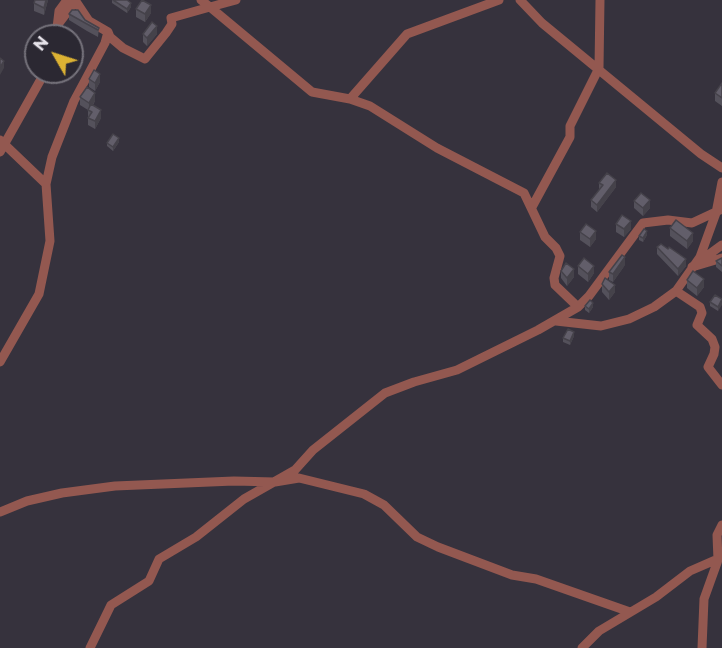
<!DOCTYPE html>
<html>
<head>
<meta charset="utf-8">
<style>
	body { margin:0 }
	#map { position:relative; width:722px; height:648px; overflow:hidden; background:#36323d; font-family:Montserrat,sans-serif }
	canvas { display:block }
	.north { position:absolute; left:24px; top:24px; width:60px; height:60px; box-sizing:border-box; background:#2b2832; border:2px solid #75727b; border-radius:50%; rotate:309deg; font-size:16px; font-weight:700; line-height:24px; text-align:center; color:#e5e2e9 }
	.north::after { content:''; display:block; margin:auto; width:21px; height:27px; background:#dcb233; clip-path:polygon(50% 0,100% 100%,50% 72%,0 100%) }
</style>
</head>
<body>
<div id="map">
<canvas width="722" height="648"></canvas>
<div class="north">N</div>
</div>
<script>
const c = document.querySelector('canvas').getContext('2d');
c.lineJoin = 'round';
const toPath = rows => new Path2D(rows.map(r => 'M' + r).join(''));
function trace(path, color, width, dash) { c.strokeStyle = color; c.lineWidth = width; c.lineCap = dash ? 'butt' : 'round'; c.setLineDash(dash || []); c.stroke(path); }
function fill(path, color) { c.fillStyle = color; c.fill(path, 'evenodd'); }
const minor = toPath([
	[75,0,89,21,108,32,110,37,123,48,145,59,166,33,172,24,171,18,210,7,201,0],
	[520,0,542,23,701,154,722,168],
	[210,7,312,92,350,99,370,106,437,148,524,193,545,237,556,248,560,256,554,278,555,285,578,307],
	[210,7,236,0],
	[56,27,75,2],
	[56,36,59,11,67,0],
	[350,99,407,34,499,0],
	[0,140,46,184],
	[0,152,45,72],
	[532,207,570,137,570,126,599,68,600,0],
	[722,245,692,267,722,258],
	[676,291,700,307,702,313,697,325,712,339,715,347,714,354,708,367,722,385],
	[556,321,601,326,629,319,654,307,676,291,700,257,716,213,722,182],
	[0,362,39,294,50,241,46,184,52,157,74,101,105,43,108,32],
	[0,512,27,501,62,493,115,486,234,481,275,482,299,478,364,494,384,505,417,537,438,547,512,575,536,579,630,612],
	[90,648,111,605,149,581,159,559,196,537,244,499,295,470,313,450,385,393,414,382,457,370,538,330,578,307,589,296,643,223,668,220,692,223,722,209],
	[582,648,599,631,656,597,690,571,722,557],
	[702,648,704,599,718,560,717,535,722,525]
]);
const wall = toPath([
	[48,0,44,15,34,11,34,3],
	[112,0,127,0,131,7,127,13,112,3],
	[136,9,151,13,145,22,136,17],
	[69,14,85,20,99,28,98,37,87,31,69,20],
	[143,34,157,34,147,46,143,42],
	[89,79,100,82,95,91,89,87],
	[722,83,722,106,715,101,715,93],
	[80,97,95,101,93,105,101,118,95,129,88,125,88,110,80,105],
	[119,142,113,151,107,146,107,143],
	[599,183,616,187,597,212,591,207,591,200,599,190],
	[634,201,650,208,643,216,634,208],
	[616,224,631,229,624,237,616,232],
	[670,228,693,241,687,249,670,236],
	[580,232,596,239,590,247,580,240],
	[647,235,643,242,639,240,639,236],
	[657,247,686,266,678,276,657,254],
	[722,258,722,272,716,267,716,261],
	[625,265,613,282,609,280,609,272],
	[578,266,594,273,588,282,578,274],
	[561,271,574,277,567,286,561,278],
	[687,280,704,287,697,296,687,288],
	[602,284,615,292,609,300,602,292],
	[722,299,718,311,710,306,710,302],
	[585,306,593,307,589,313,585,310],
	[574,336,570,345,563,342,563,338]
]);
const shadedWall = toPath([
	[46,0,48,0,44,15,44,8],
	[131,3,131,7,127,13,127,9],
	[151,5,151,13,145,22,145,14],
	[157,26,157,34,147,46,147,38],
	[4,61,4,68,0,75,0,67],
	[100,74,100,82,95,91,95,83],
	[95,93,95,101,89,110,89,103],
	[101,110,101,118,95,129,95,121],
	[119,138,119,142,113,151,113,147],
	[616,180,616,187,597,212,597,205],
	[650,200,650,208,643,216,643,208],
	[631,221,631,229,624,237,624,229],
	[596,231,596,239,590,247,590,239],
	[647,231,647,235,643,242,643,238],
	[693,233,693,241,687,249,687,241],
	[625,257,625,265,613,282,613,274],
	[686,259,686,266,678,276,678,269],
	[594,266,594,273,588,282,588,274],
	[574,269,574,277,567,286,567,278],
	[704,279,704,287,697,296,697,288],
	[615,285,615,292,609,300,609,292],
	[722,301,722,305,718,311,718,307],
	[593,303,593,307,589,313,589,309],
	[574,332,574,336,570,345,570,341]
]);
const building = toPath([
	[35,0,46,0,44,8,34,3,35,0],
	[113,0,127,0,131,3,127,9,113,0],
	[142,0,151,5,145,14,136,9,142,0],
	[72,10,78,10,85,20,99,28,98,30,87,24,69,14,72,10],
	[152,22,157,26,147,38,143,34,152,22],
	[0,58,4,61,0,67,0,58],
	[94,70,100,74,95,83,89,79,94,70],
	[722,83,722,98,715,93,722,83],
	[87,87,95,93,89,103,80,97,87,87],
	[91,104,101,110,95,121,88,118,92,112,88,110,91,104],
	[113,134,119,138,113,147,107,143,113,134],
	[607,173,616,180,597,205,591,200,603,185,599,183,607,173],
	[641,193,650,200,643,208,634,201,641,193],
	[622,215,631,221,624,229,616,224,622,215],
	[676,220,693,233,687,241,670,228,676,220],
	[586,224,596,231,590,239,580,232,586,224],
	[644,229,647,231,643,238,639,236,644,229],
	[661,244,668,249,669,247,686,259,678,269,657,247,661,244],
	[622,255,625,257,613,274,609,272,622,255],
	[584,258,594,266,588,274,578,266,584,258],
	[722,258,722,266,716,261,722,258],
	[566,263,574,269,567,278,561,271,566,263],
	[693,271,704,279,697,288,687,280,693,271],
	[605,278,615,285,609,292,602,284,605,278],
	[715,295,722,299,718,307,710,302,715,295],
	[590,300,593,303,589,309,585,306,590,300],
	[568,329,574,332,570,341,563,338,568,329]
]);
trace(minor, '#935850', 9);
fill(wall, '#54515b');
fill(shadedWall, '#45424a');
fill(building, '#625e6a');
trace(building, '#45424a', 1.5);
</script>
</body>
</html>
